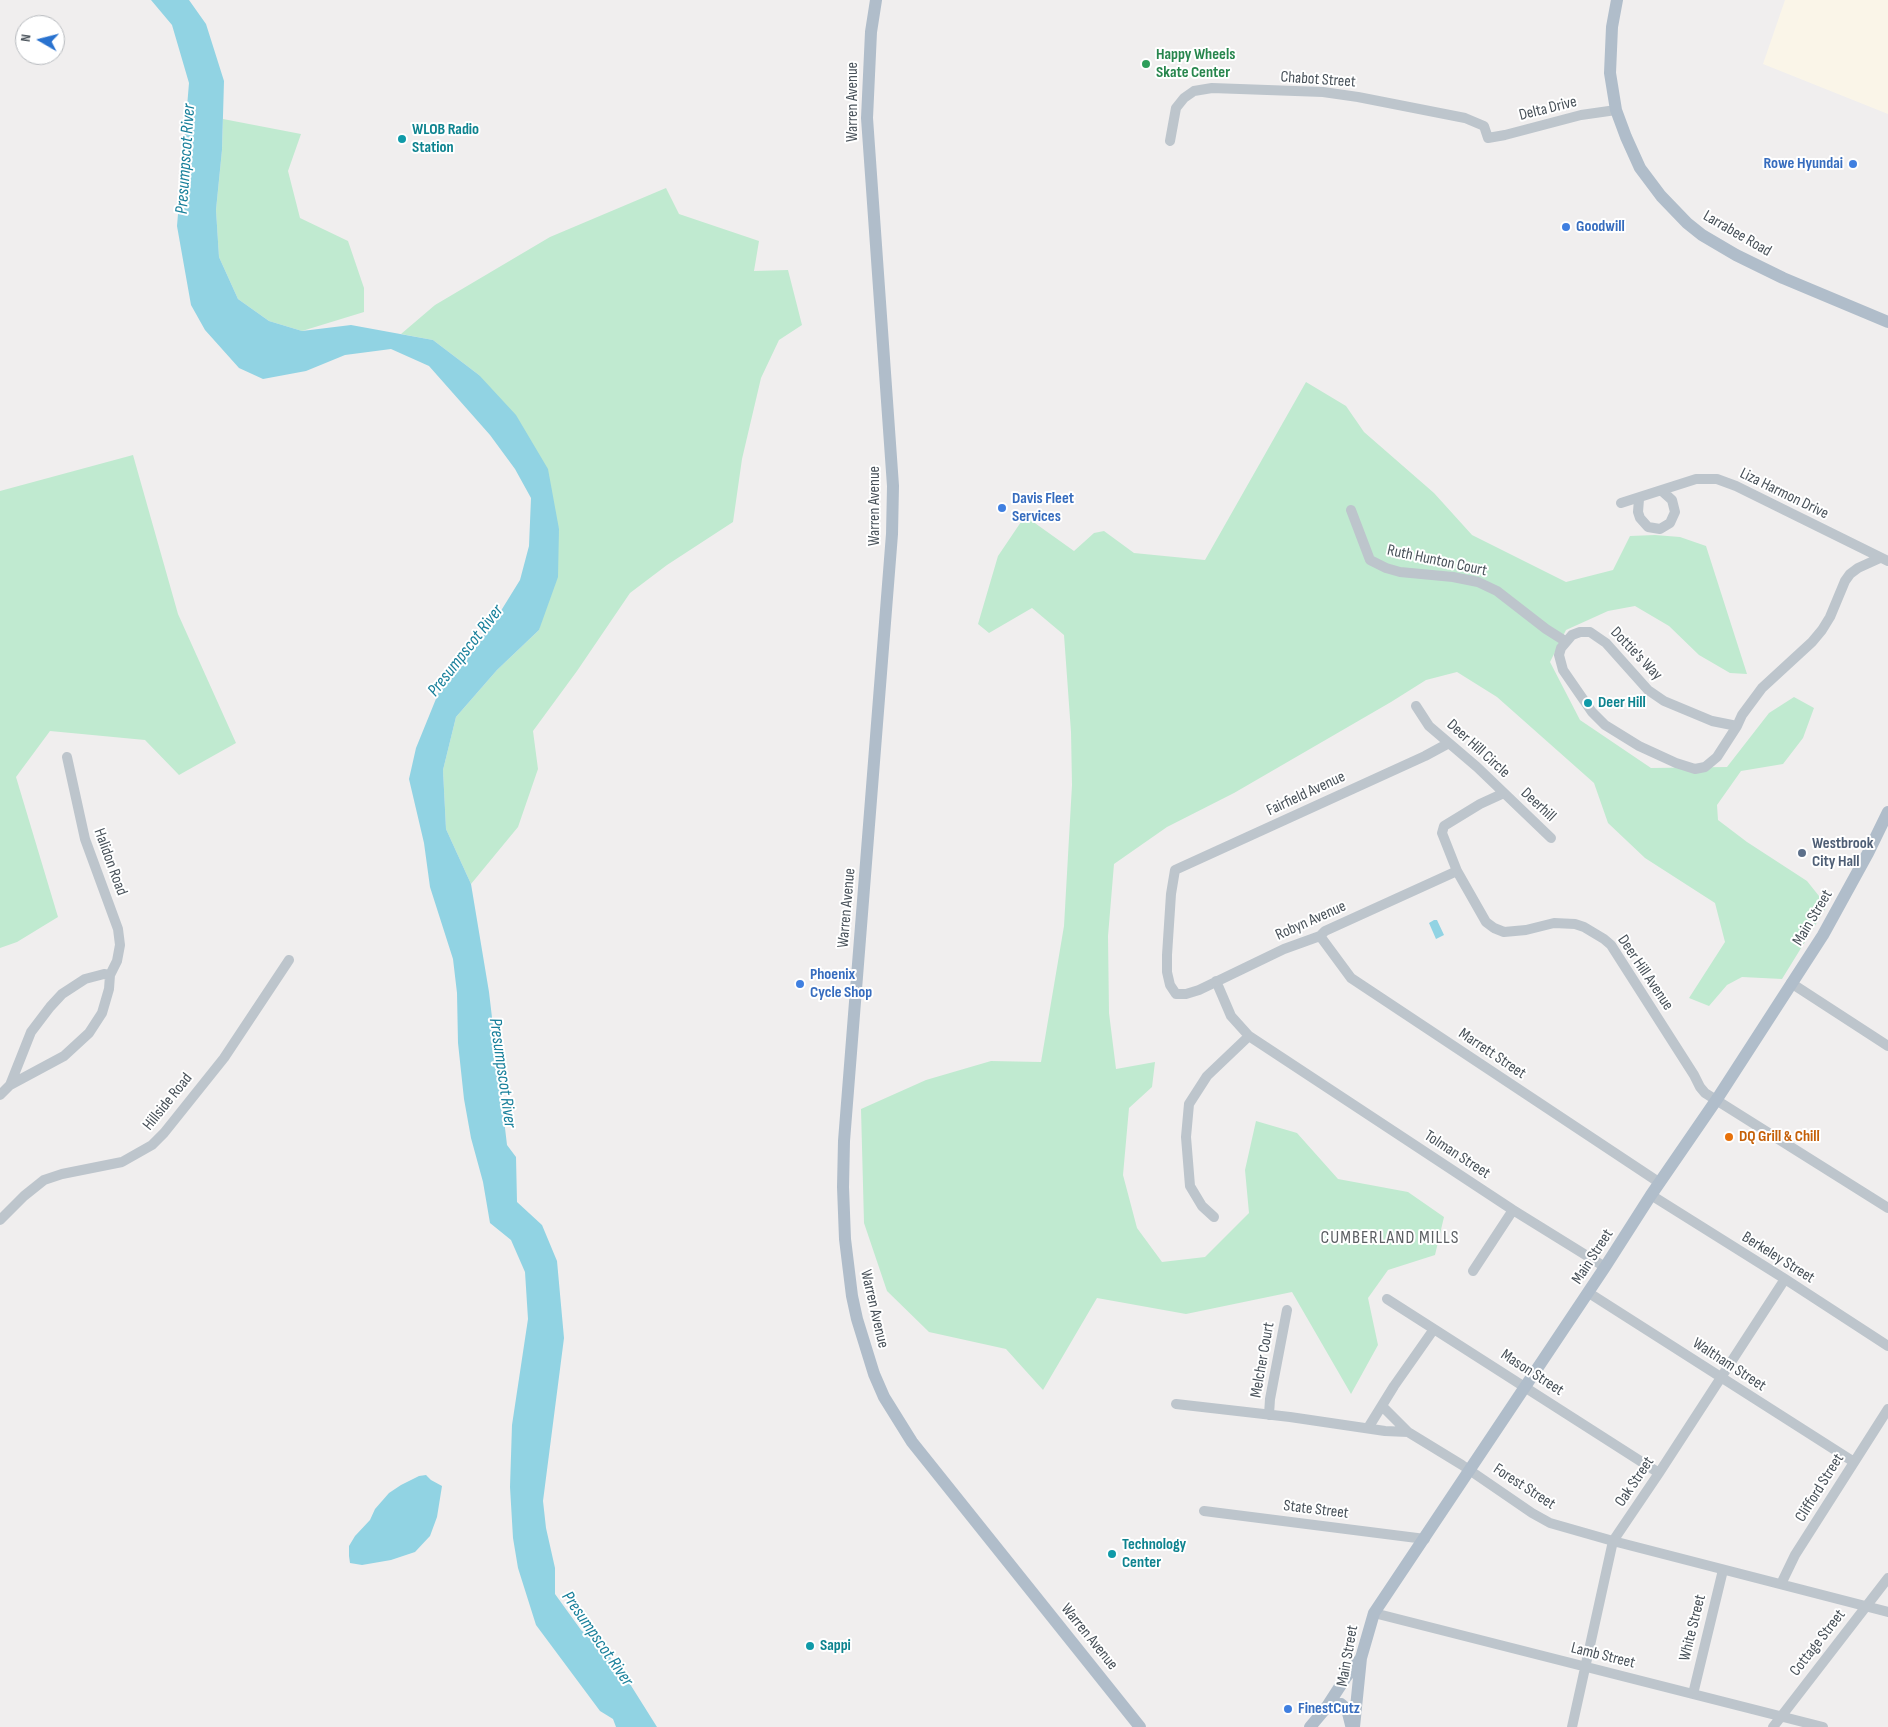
<!DOCTYPE html>
<html>
<head>
<meta charset="utf-8">
<style>
	body { margin:0 }
	#map { position:relative; width:1888px; height:1727px; overflow:hidden; background:#f0eeee; font-family:"Sofia Sans Condensed",sans-serif }
	canvas { display:block }
	.north { position:absolute; left:15px; top:15px; width:50px; height:50px; box-sizing:border-box; background:#fff; border:1px solid #b6b9bd; border-radius:50%; rotate:278deg; font-size:14px; font-weight:700; line-height:20px; text-align:center; color:#485159 }
	.north::after { content:''; display:block; margin:auto; width:18px; height:22px; background:#2972cf; clip-path:polygon(50% 0,100% 100%,50% 72%,0 100%) }
</style>
</head>
<body>
<div id="map">
<canvas width="1888" height="1727"></canvas>
<div class="north">N</div>
</div>
<script>
const c = document.querySelector('canvas').getContext('2d');
c.lineJoin = 'round';
function fill(path, color) { c.fillStyle = color; c.fill(path, 'evenodd'); }
const toPath = rows => new Path2D(rows.map(r => 'M' + r).join(''));
function trace(path, color, width, dash) { c.strokeStyle = color; c.lineWidth = width; c.lineCap = dash ? 'butt' : 'round'; c.setLineDash(dash || []); c.stroke(path); }
function write(font, color, halo, rows, align = 'center') {
  c.font = font + ' "Sofia Sans Condensed",sans-serif'; c.lineWidth = 4; c.setLineDash([]); c.textBaseline = 'middle'; c.strokeStyle = halo; c.fillStyle = color; for (const [text, x, y, turn = 0] of rows) {
    c.save(); c.translate(x, y); c.rotate((+turn || 0) * Math.PI / 180); c.textAlign = isNaN(turn) ? turn : align; if (halo) c.strokeText(text, 0, 0); c.fillText(text, 0, 0); c.restore();
  }
}
const commercial = toPath([
	[1785,0,1888,0,1888,114,1763,64]
]);
const green = toPath([
	[223,119,301,134,288,171,300,218,348,241,364,288,364,312,302,331,269,321,238,299,219,257,216,210,222,150],
	[666,188,679,214,759,241,754,271,788,270,802,325,779,340,761,378,742,459,733,522,667,565,630,593,577,671,533,731,538,769,518,827,471,884,446,829,443,770,456,717,497,670,539,630,559,529,479,375,433,340,401,334,435,305,550,237],
	[1306,382,1346,406,1364,432,1434,493,1472,535,1566,582,1613,570,1630,536,1655,535,1680,537,1706,546,1747,674,1730,673,1699,655,1669,626,1635,606,1608,611,1566,630,1550,662,1580,720,1651,768,1727,767,1769,713,1794,697,1814,708,1803,738,1783,764,1741,771,1717,805,1718,820,1747,842,1807,881,1827,906,1782,979,1742,977,1727,985,1709,1006,1689,998,1725,942,1715,903,1645,858,1608,823,1594,783,1497,697,1457,672,1426,680,1391,702,1234,793,1167,827,1114,864,1108,936,1109,1013,1116,1069,1155,1062,1152,1087,1129,1108,1123,1175,1137,1228,1162,1262,1205,1257,1249,1213,1245,1170,1256,1121,1297,1133,1338,1179,1408,1192,1444,1217,1435,1255,1388,1270,1368,1298,1378,1345,1351,1394,1292,1292,1186,1314,1097,1298,1043,1390,1006,1349,929,1332,887,1291,864,1223,861,1109,926,1080,991,1061,1041,1062,1064,926,1072,785,1071,732,1064,635,1032,608,989,633,978,624,998,556,1025,516,1074,551,1094,533,1104,531,1134,553,1205,560],
	[133,455,178,614,236,743,179,775,145,740,50,731,16,777,58,917,17,942,0,948,0,491]
]);
const water = toPath([
	[151,0,189,0,206,24,224,81,222,150,216,210,219,257,238,299,269,321,302,331,351,325,433,340,479,375,516,415,548,469,559,529,558,577,539,630,497,670,456,717,443,770,446,829,471,884,489,992,507,1145,516,1157,517,1202,542,1225,557,1261,564,1338,543,1501,546,1528,555,1568,555,1594,581,1630,607,1653,630,1684,657,1727,616,1727,613,1719,600,1711,536,1625,518,1568,513,1538,510,1487,512,1425,528,1319,525,1272,511,1240,490,1223,483,1182,471,1138,464,1099,458,1043,457,993,453,959,430,887,424,843,409,779,416,748,440,689,494,622,520,580,529,546,531,498,515,469,490,435,429,366,391,349,345,355,306,371,263,379,239,368,205,330,191,305,177,226,189,83,172,25],
	[1434,920,1437,920,1444,935,1436,939,1429,923],
	[426,1475,431,1480,442,1486,437,1517,430,1536,415,1552,391,1560,362,1565,350,1563,349,1556,349,1546,355,1536,370,1520,375,1509,389,1493,401,1485,419,1476]
]);
const minor = toPath([
	[1170,141,1176,108,1184,98,1194,91,1212,88,1323,92,1358,97,1465,118,1484,126,1488,138,1505,135,1581,115,1616,110],
	[1639,499,1638,512,1640,518,1648,527,1660,529,1670,523,1675,512,1672,500,1662,491],
	[1621,503,1696,479,1717,479,1736,486,1888,561],
	[1351,510,1370,560,1386,568,1400,572,1453,577,1478,582,1497,591,1546,629,1565,641],
	[1416,706,1429,726,1477,767,1551,838],
	[1737,726,1712,721,1664,701,1648,690,1606,643,1590,632,1580,632,1572,635,1561,648,1559,655,1563,670,1592,712,1605,725,1639,746,1676,763,1695,769,1705,767,1717,757,1737,726,1742,715,1762,688,1812,642,1822,630,1830,617,1845,581,1850,574,1858,568,1880,558],
	[1449,743,1425,756,1175,870,1171,894,1167,955,1167,972,1170,985,1176,994,1186,994,1199,990,1284,949,1320,936,1325,931,1457,871],
	[1504,793,1480,804,1444,826,1442,833,1457,871,1486,922,1494,928,1504,932,1526,930,1554,923,1575,924,1584,927,1604,939,1611,945,1694,1075,1700,1087,1705,1093,1888,1208],
	[1320,936,1351,978,1660,1183],
	[1216,981,1231,1016,1249,1036,1513,1210,1605,1267],
	[1791,983,1888,1046],
	[10,1085,31,1032,50,1007,62,994,85,979,104,974,110,975],
	[0,1095,10,1085,64,1056,89,1033,102,1013,109,989,110,975,117,961,120,945,118,929,85,839,67,757],
	[1651,1195,1785,1279,1888,1346],
	[1214,1217,1202,1206,1190,1186,1186,1137,1189,1104,1207,1076,1249,1036],
	[0,1220,24,1196,44,1180,62,1174,122,1162,152,1145,164,1133,224,1058,289,960],
	[1473,1271,1513,1210],
	[1589,1293,1854,1462],
	[1387,1299,1659,1473],
	[1176,1404,1290,1417,1385,1431,1408,1432,1462,1465,1532,1513,1550,1523,1613,1541,1888,1612],
	[1382,1406,1408,1432],
	[1269,1415,1270,1399,1287,1310],
	[1368,1428,1394,1386,1434,1329],
	[1204,1511,1425,1539],
	[1781,1584,1795,1555,1888,1409],
	[1374,1613,1823,1727],
	[1693,1694,1723,1570],
	[1572,1727,1613,1541,1659,1473,1785,1279],
	[1773,1727,1888,1578]
]);
const major = toPath([
	[876,0,871,32,867,118,893,486,892,534,844,1141,843,1187,845,1239,852,1296,857,1319,874,1374,884,1397,912,1442,1140,1727],
	[1617,0,1612,27,1610,73,1616,110,1626,137,1640,168,1661,196,1687,223,1702,235,1736,255,1783,278,1888,322],
	[1326,1708,1341,1704,1347,1709,1351,1725],
	[1310,1727,1326,1708,1346,1677,1361,1658],
	[1354,1727,1361,1658,1374,1613,1605,1267,1651,1195,1717,1099,1823,935,1868,853,1888,812]
]);
const markers = [
	[1146,64,5,"#2e9e5b"],
	[402,139,5,"#0f9aa8"],
	[1853,164,5,"#3f7fe0"],
	[1566,227,5,"#3f7fe0"],
	[1002,508,5,"#3f7fe0"],
	[1588,703,5,"#0f9aa8"],
	[1802,853,5,"#5c6f8a"],
	[800,984,5,"#3f7fe0"],
	[1729,1137,5,"#e8710a"],
	[1112,1554,5,"#0f9aa8"],
	[810,1646,5,"#0f9aa8"],
	[1288,1709,5,"#3f7fe0"]
];
const leisureNames = [
	["Happy Wheels",1156,55],
	["Skate Center",1156,73]
];
const streetNames = [
	["Chabot Street",1318,80,4],
	["Warren Avenue",853,102,-90],
	["Delta Drive",1548,109,-14],
	["Larrabee Road",1737,234,30],
	["Liza Harmon Drive",1784,494,26],
	["Warren Avenue",875,506,-90],
	["Ruth Hunton Court",1437,561,12],
	["Dottie's Way",1636,654,46],
	["Deer Hill Circle",1478,749,42],
	["Fairfield Avenue",1306,794,-25],
	["Deerhill",1538,805,43],
	["Halidon Road",110,862,70],
	["Warren Avenue",847,908,-85],
	["Main Street",1813,918,-59],
	["Robyn Avenue",1311,921,-24],
	["Deer Hill Avenue",1645,973,56],
	["Marrett Street",1492,1054,34],
	["Hillside Road",168,1102,-51],
	["Tolman Street",1457,1155,33],
	["Main Street",1593,1257,-57],
	["Berkeley Street",1778,1258,32],
	["Warren Avenue",874,1309,77],
	["Melcher Court",1263,1360,-80],
	["Waltham Street",1729,1365,33],
	["Mason Street",1532,1373,33],
	["Oak Street",1635,1482,-56],
	["Forest Street",1524,1487,33],
	["Clifford Street",1820,1488,-58],
	["State Street",1316,1510,7],
	["White Street",1693,1628,-76],
	["Warren Avenue",1089,1637,51],
	["Cottage Street",1818,1643,-52],
	["Main Street",1348,1656,-80],
	["Lamb Street",1603,1656,14]
];
const cultureNames = [
	["WLOB Radio",412,130],
	["Station",412,148],
	["Deer Hill",1598,703],
	["Technology",1122,1545],
	["Center",1122,1563],
	["Sappi",820,1646]
];
const shopNames = [
	["Rowe Hyundai",1843,164,"right"],
	["Goodwill",1576,227],
	["Davis Fleet",1012,499],
	["Services",1012,517],
	["Phoenix",810,975],
	["Cycle Shop",810,993],
	["FinestCutz",1298,1709]
];
const serviceNames = [
	["Westbrook",1812,844],
	["City Hall",1812,862]
];
const foodNames = [
	["DQ Grill & Chill",1739,1137]
];
const waterNames = [
	["Presumpscot River",186,159,-86],
	["Presumpscot River",466,651,-52],
	["Presumpscot River",502,1073,82],
	["Presumpscot River",597,1639,55]
];
const neighbourhoodNames = [
	["CUMBERLAND MILLS",1390,1238]
];
fill(commercial, '#faf5e8');
fill(green, '#c0ead0');
fill(water, '#91d3e3');
trace(minor, '#bdc5cc', 10);
trace(major, '#b0bdca', 12);
for (const [x, y, r, color] of markers) { const dot = new Path2D(); dot.arc(x, y, r, 0, 2 * Math.PI); c.fillStyle = color; c.fill(dot); trace(dot, '#fff', 2); }
write('bold 16px', '#27864d', '#fff', leisureNames, 'left');
write('16px', '#485159', '#fff', streetNames);
write('bold 16px', '#0d838f', '#fff', cultureNames, 'left');
write('bold 16px', '#366cbe', '#fff', shopNames, 'left');
write('bold 16px', '#4e5e75', '#fff', serviceNames, 'left');
write('bold 16px', '#c56008', '#fff', foodNames, 'left');
write('italic 18px', '#19809b', '#fff', waterNames);
c.letterSpacing = '1px';
write('18px', '#5b5e62', '#fff', neighbourhoodNames);
c.letterSpacing = '0px';
</script>
</body>
</html>
